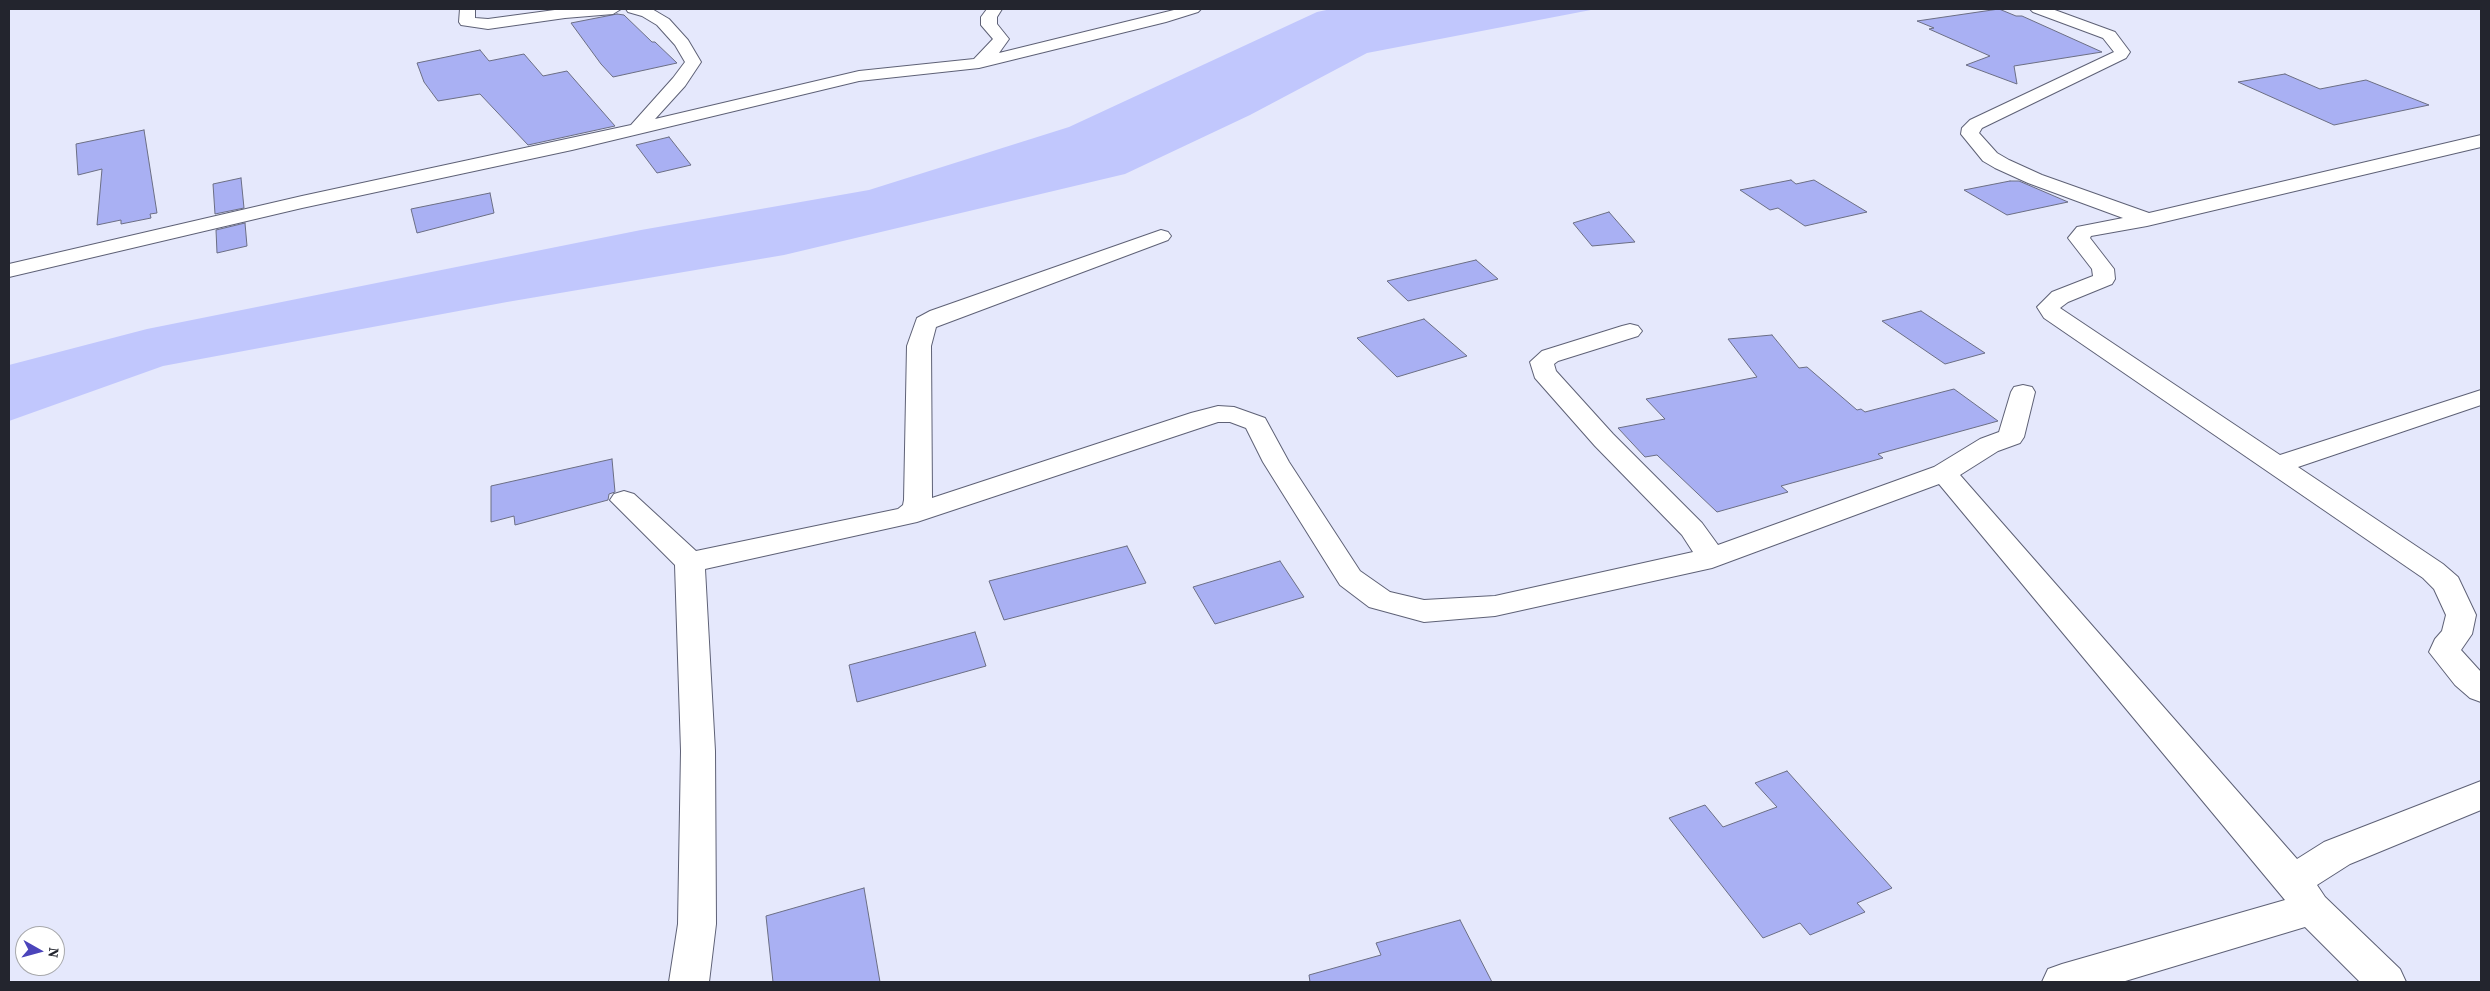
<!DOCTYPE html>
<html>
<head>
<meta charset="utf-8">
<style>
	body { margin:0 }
	#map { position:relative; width:2490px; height:991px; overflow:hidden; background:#e5e8fc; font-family:"Source Serif 4",serif }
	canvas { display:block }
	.frame { position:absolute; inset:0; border:10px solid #23252e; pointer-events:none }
	.north { position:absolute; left:15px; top:926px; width:50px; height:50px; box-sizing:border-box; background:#fff; border:1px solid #a7a8ab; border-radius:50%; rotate:97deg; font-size:14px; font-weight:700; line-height:20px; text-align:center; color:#23252e }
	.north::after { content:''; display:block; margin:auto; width:18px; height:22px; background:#4b44bb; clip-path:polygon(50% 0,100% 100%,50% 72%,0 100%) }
</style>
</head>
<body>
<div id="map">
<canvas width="2490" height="991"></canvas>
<div class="frame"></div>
<div class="north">N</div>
</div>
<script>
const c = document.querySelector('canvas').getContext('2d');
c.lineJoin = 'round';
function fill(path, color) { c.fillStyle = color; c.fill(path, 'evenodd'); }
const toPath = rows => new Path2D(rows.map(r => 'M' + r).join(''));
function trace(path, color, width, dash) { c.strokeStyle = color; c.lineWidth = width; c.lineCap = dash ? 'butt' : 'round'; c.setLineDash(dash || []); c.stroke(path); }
const green = toPath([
	[1331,9,1596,9,1367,53,1250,115,1125,174,784,255,507,302,163,366,9,421,9,365,147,329,641,230,869,190,1069,127,1317,12]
]);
const building = toPath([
	[1999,9,2016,16,2022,16,2102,52,2014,66,2017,84,1966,65,1990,56,1929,29,1934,28,1917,21,1999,9],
	[617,14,624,15,652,42,655,42,677,63,613,77,601,64,571,23,617,14],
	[480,50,489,61,524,54,543,76,567,71,615,126,528,145,480,94,438,101,424,82,417,63,480,50],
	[2285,74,2320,89,2366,80,2429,105,2334,125,2238,82,2285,74],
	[144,130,157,213,150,214,151,218,121,224,121,220,97,225,102,169,78,175,76,144,144,130],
	[669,137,691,165,657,173,636,145,669,137],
	[241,178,244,208,215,214,213,184,241,178],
	[1791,180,1796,184,1814,180,1867,212,1805,226,1778,208,1770,210,1740,190,1791,180],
	[2010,181,2019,181,2068,202,2007,215,1964,190,2010,181],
	[490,193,494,213,417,233,411,209,490,193],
	[1609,212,1635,242,1592,246,1573,223,1609,212],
	[245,223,247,246,217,253,216,230,245,223],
	[1476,260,1498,279,1408,301,1387,281,1476,260],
	[1921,311,1985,353,1945,364,1882,321,1921,311],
	[1424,319,1467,356,1397,377,1357,338,1424,319],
	[1772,335,1799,368,1807,367,1857,410,1861,409,1865,412,1954,389,1998,421,1878,454,1883,458,1781,486,1788,492,1717,512,1657,455,1645,457,1618,428,1665,419,1646,399,1757,377,1728,339,1772,335],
	[612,459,615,492,609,494,608,500,515,525,514,516,491,522,491,486,612,459],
	[1127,546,1146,583,1004,620,989,581,1127,546],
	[1280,561,1304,597,1215,624,1193,587,1280,561],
	[975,632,986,666,857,702,849,665,975,632],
	[1787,771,1892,888,1857,903,1865,912,1810,935,1800,923,1763,938,1669,818,1705,805,1723,827,1777,807,1755,783,1787,771],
	[864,888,880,982,773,982,766,916,864,888],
	[1460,920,1492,982,1310,982,1309,975,1381,955,1376,943,1460,920]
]);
const minor = toPath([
	[460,9,475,9,475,18,488,19,562,9,621,9,613,14,565,18,488,29,461,25,459,22,460,9],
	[626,9,652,9,669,19,688,40,701,62,685,86,655,119,859,71,974,59,993,39,981,25,981,17,987,9,1002,9,997,17,997,24,1009,39,999,53,1178,9,1201,9,1198,12,1166,22,979,68,859,81,572,150,302,208,9,277,9,264,302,196,631,125,673,78,685,62,675,45,657,25,642,16,628,12,626,9],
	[2030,9,2052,9,2115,32,2130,52,2126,58,1982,128,1979,133,1997,153,2009,160,2042,175,2149,213,2481,135,2481,147,2147,226,2091,236,2090,238,2114,269,2115,279,2112,284,2068,302,2060,308,2280,455,2481,390,2481,405,2298,467,2443,564,2458,577,2476,615,2472,634,2461,650,2481,672,2481,702,2470,698,2455,685,2429,652,2435,639,2442,631,2446,615,2434,589,2423,578,2044,318,2037,307,2052,292,2093,276,2092,269,2068,238,2077,227,2123,218,2028,183,1995,168,1983,161,1961,134,1962,128,1970,120,2114,52,2103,38,2033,12,2030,9],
	[1161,230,1168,232,1171,236,1168,240,936,327,931,346,932,498,1191,413,1218,406,1234,407,1265,418,1289,462,1360,571,1390,592,1424,600,1495,596,1693,552,1682,535,1595,446,1535,378,1530,362,1542,351,1622,326,1630,324,1638,326,1642,331,1638,336,1558,361,1554,364,1556,371,1613,434,1702,523,1718,545,1934,467,1980,439,1999,432,2011,392,2014,387,2023,385,2032,387,2035,392,2024,437,2020,443,1998,451,1960,475,2297,859,2324,842,2481,781,2481,810,2350,864,2317,885,2325,897,2400,969,2406,982,2360,982,2305,927,2122,982,2042,982,2048,969,2062,964,2285,900,1939,484,1712,568,1495,616,1424,622,1369,607,1340,585,1263,462,1246,428,1230,422,1218,422,917,522,705,569,715,751,716,924,709,982,669,982,678,924,681,751,675,565,610,500,614,494,624,491,634,494,696,551,898,509,903,505,904,500,907,346,917,318,930,311,1161,230]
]);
fill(green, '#c1c7fd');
fill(building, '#a9b0f3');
trace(building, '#6b6e84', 1);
trace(minor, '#5e6176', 2);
fill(minor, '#fff');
</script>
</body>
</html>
